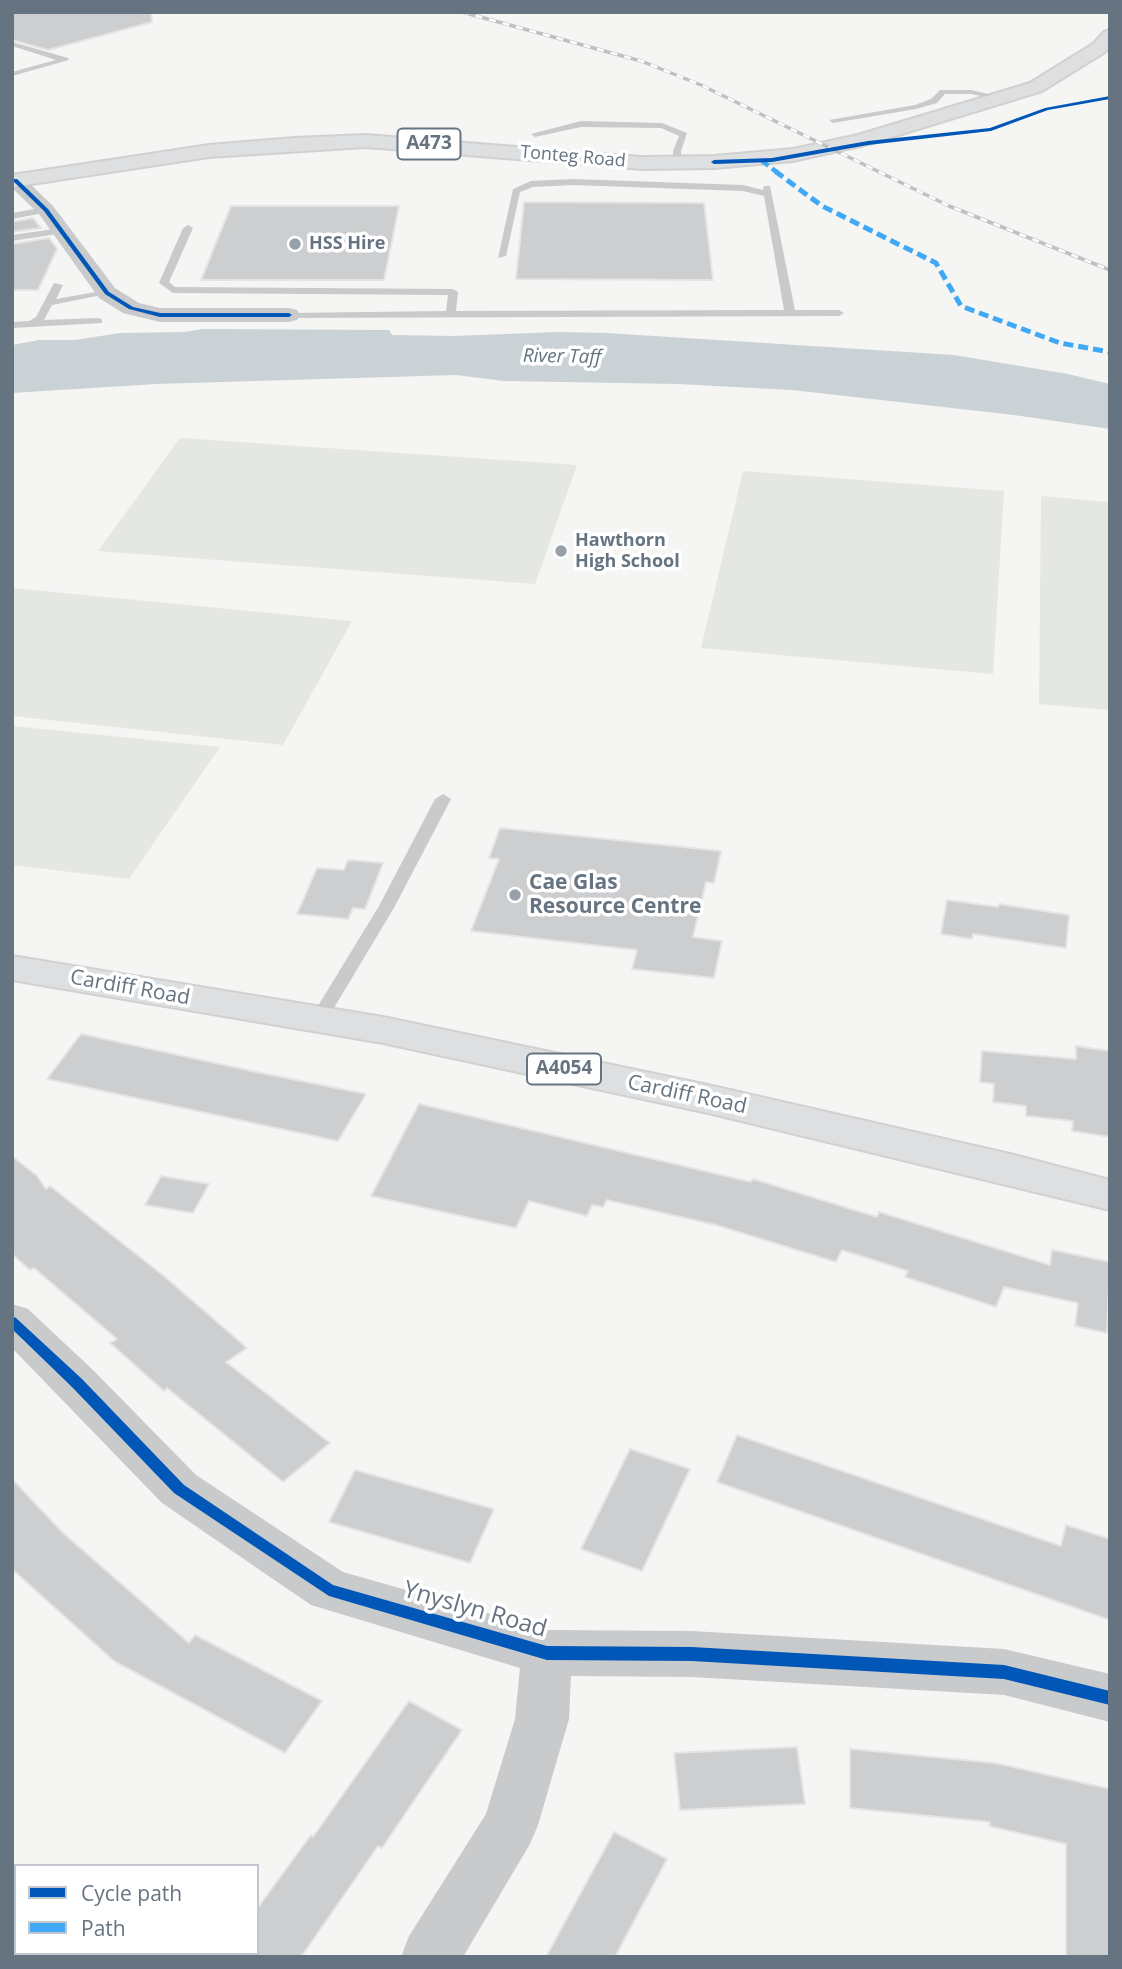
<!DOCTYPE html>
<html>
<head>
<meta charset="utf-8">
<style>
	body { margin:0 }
	#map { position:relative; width:1122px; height:1969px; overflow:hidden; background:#f5f5f4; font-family:"Open Sans",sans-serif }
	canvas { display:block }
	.frame { position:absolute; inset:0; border:14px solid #667482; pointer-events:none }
	.legend { position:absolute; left:14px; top:1864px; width:245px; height:91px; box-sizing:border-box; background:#fff; border:2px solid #c2c7cd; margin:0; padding:9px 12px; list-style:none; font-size:21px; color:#667482 }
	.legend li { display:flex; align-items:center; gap:14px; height:35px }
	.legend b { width:35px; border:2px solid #c2c7cd }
</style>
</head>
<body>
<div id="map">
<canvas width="1122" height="1969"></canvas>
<div class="frame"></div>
<ul class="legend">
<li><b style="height:9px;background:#0057b8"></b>Cycle path</li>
<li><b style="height:9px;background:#3fa9f5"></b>Path</li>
</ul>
</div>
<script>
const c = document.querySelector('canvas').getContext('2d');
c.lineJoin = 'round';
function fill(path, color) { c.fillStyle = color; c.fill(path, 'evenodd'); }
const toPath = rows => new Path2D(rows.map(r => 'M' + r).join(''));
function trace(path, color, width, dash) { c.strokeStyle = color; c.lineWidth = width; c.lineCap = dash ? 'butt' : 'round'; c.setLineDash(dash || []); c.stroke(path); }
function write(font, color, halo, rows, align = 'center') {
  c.font = font + ' "Open Sans",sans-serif'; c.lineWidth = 7; c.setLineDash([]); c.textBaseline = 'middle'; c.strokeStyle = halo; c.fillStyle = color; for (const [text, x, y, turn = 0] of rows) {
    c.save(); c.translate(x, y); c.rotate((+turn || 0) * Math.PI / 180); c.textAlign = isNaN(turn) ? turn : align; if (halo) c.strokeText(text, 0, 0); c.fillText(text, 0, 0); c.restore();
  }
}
const green = toPath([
	[180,438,577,465,535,584,98,551],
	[743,471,1004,491,993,674,701,648],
	[1041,496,1110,502,1110,710,1039,704],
	[12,588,352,621,283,745,12,716],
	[12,726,220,747,129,879,12,865]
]);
const water = toPath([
	[202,329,389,330,392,335,454,336,558,332,607,333,954,355,1068,374,1110,384,1110,429,1014,415,792,390,678,384,504,381,456,375,156,384,12,393,12,345,39,340,75,340,120,333,185,332]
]);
const building = toPath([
	[12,12,151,12,152,22,48,50,12,40,12,12],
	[524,202,704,203,713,280,516,279,524,202],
	[231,206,399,206,384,280,201,280,231,206],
	[33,218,41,228,12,232,12,222,33,218],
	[49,238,57,249,38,290,12,290,12,244,49,238],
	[500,828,721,851,714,883,706,882,693,937,722,941,714,978,632,969,637,950,471,931,499,859,489,858,500,828],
	[348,860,383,863,365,909,353,908,348,919,297,914,317,868,344,870,348,860],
	[947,900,998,907,999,904,1069,915,1066,948,973,934,972,939,941,934,947,900],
	[81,1034,261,1073,366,1094,338,1141,47,1079,81,1034],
	[1076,1046,1110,1051,1110,1137,1072,1131,1073,1121,1026,1116,1026,1106,993,1102,994,1084,980,1082,982,1051,1076,1059,1076,1046],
	[419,1104,751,1182,753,1179,877,1217,879,1212,1050,1265,1052,1250,1110,1262,1107,1333,1075,1326,1078,1303,1004,1287,996,1307,905,1277,908,1271,842,1250,836,1262,716,1225,607,1200,603,1207,592,1205,587,1216,529,1201,516,1228,371,1196,419,1104],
	[12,1156,37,1176,46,1189,50,1186,165,1277,247,1348,226,1362,330,1443,283,1482,167,1388,164,1391,110,1343,117,1339,34,1268,30,1270,12,1254,12,1156],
	[161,1176,209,1184,193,1213,145,1205,161,1176],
	[737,1435,1061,1546,1066,1525,1110,1539,1110,1620,717,1482,737,1435],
	[630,1449,690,1469,642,1571,581,1549,630,1449],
	[355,1470,494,1509,470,1563,329,1522,355,1470],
	[12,1479,63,1533,189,1643,195,1635,322,1701,285,1753,114,1661,12,1569,12,1479],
	[409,1701,462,1730,382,1848,378,1846,301,1957,257,1957,257,1909,311,1835,313,1837,409,1701],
	[797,1747,805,1804,680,1810,674,1753,797,1747],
	[850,1749,995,1763,1110,1789,1110,1957,1066,1957,1066,1844,989,1826,990,1822,850,1808,850,1749],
	[614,1832,667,1859,615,1957,546,1957,614,1832]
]);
const lane = toPath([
	[12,42,68,58,69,60,12,76,12,72,56,60,12,46,12,42],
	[940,90,971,90,1006,98,1002,100,971,94,945,94,937,103,916,109,833,123,829,120,915,105,931,99,940,90],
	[581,121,662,123,687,133,681,151,682,164,678,167,674,164,673,151,679,136,661,128,581,127,535,137,531,134,581,121],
	[573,179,743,185,763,190,764,186,770,186,795,310,839,310,844,313,839,316,289,318,285,317,285,313,446,311,448,295,173,293,159,283,183,228,188,225,193,228,169,282,175,287,453,289,458,292,456,311,784,310,764,196,743,191,573,185,533,187,520,192,506,256,498,258,513,189,531,181,573,179],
	[46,207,49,208,49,212,12,219,12,213,46,207],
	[61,228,64,229,64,233,12,241,12,235,61,228],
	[54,283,63,285,56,299,107,290,112,293,52,305,44,320,98,318,102,319,102,323,12,328,12,322,29,321,36,317,54,283],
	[443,794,451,799,395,906,325,1023,313,1023,310,1019,379,906,435,799,443,794]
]);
const street = toPath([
	[12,175,22,176,53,206,115,288,139,303,160,308,289,308,297,310,300,315,297,320,289,322,160,322,123,313,99,298,39,214,12,188,12,175],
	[12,1304,28,1309,93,1370,196,1475,343,1572,547,1630,692,1631,1004,1649,1110,1674,1110,1722,1004,1695,692,1677,571,1676,569,1719,538,1825,530,1844,463,1957,401,1957,409,1936,486,1814,515,1719,520,1668,311,1605,162,1503,12,1348,12,1304]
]);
const primary = toPath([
	[1110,30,1110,46,1105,52,1042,91,869,144,793,161,714,168,642,169,366,147,209,157,12,187,12,175,209,145,294,138,366,135,642,157,714,156,793,149,858,135,1030,83,1093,44,1104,32,1110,30],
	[12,956,383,1017,708,1085,1010,1154,1110,1180,1110,1210,708,1113,383,1043,12,980,12,956]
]);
const rail = toPath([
	[462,12,641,61,701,85,949,206,1110,270]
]);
const quietFar1 = toPath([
	[762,161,778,173]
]);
const quiet = toPath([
	[775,171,822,206,936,263,961,306,1060,343,1110,352]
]);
const cycleway = toPath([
	[1110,96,1110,99,1048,110,991,131,868,145,772,162,714,164,711,162,714,160,772,158,868,141,990,128,1045,108,1110,96],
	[13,179,17,179,48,209,109,292,133,307,160,313,289,313,292,315,289,317,160,317,129,309,105,294,44,211,13,181,13,179],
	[12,1316,16,1318,82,1379,184,1485,333,1585,547,1646,692,1647,1004,1665,1110,1691,1110,1705,1004,1679,692,1661,547,1660,329,1596,174,1493,72,1387,12,1329,12,1316]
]);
const markers = [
	[295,244,7,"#98a1aa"],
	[561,551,7,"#98a1aa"],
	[515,895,7,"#98a1aa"]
];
const farStreetnames = [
	["Tonteg Road",573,157,5]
];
const farPoinames = [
	["HSS Hire",309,244],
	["Hawthorn",575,541],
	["High School",575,562]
];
const shields = [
	[429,144,63],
	[564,1069,74]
];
const shieldNames = [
	["A473",429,144],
	["A4054",564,1069]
];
const farWaternames = [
	["River Taff",562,357,1]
];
const poiNames = [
	["Cae Glas",529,883],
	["Resource Centre",529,907]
];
const streetNames = [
	["Cardiff Road",130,988,10],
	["Cardiff Road",687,1095,12]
];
const nearStreetnames = [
	["Ynyslyn Road",475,1610,16]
];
fill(green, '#e4e7e2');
fill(water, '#cbd2d5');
fill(building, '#cdcecf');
trace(building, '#e4e4e4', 2);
trace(primary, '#d1d1d2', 4);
fill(lane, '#c9cacb');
fill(street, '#c9cacb');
fill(primary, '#dedfe0');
trace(rail, '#bfc0c2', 3.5);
trace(rail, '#fff', 2.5, [7]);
trace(quietFar1, '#3fa9f5', 4.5, [8, 4.5]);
trace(quiet, '#3fa9f5', 5, [10, 5]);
fill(cycleway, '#0057b8');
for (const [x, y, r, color] of markers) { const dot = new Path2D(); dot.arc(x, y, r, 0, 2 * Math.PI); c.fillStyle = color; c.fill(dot); trace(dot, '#fff', 2.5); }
write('18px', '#667482', '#fff', farStreetnames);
write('bold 18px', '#667482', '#fff', farPoinames, 'left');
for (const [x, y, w] of shields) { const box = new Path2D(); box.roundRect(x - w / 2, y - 15.5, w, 31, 5); c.fillStyle = '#fff'; c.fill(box); trace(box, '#667482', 2); }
write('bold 19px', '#667482', null, shieldNames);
write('italic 19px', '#62757f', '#fff', farWaternames);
write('bold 21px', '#667482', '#fff', poiNames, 'left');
write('21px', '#667482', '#fff', streetNames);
write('24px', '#667482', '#fff', nearStreetnames);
</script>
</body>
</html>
